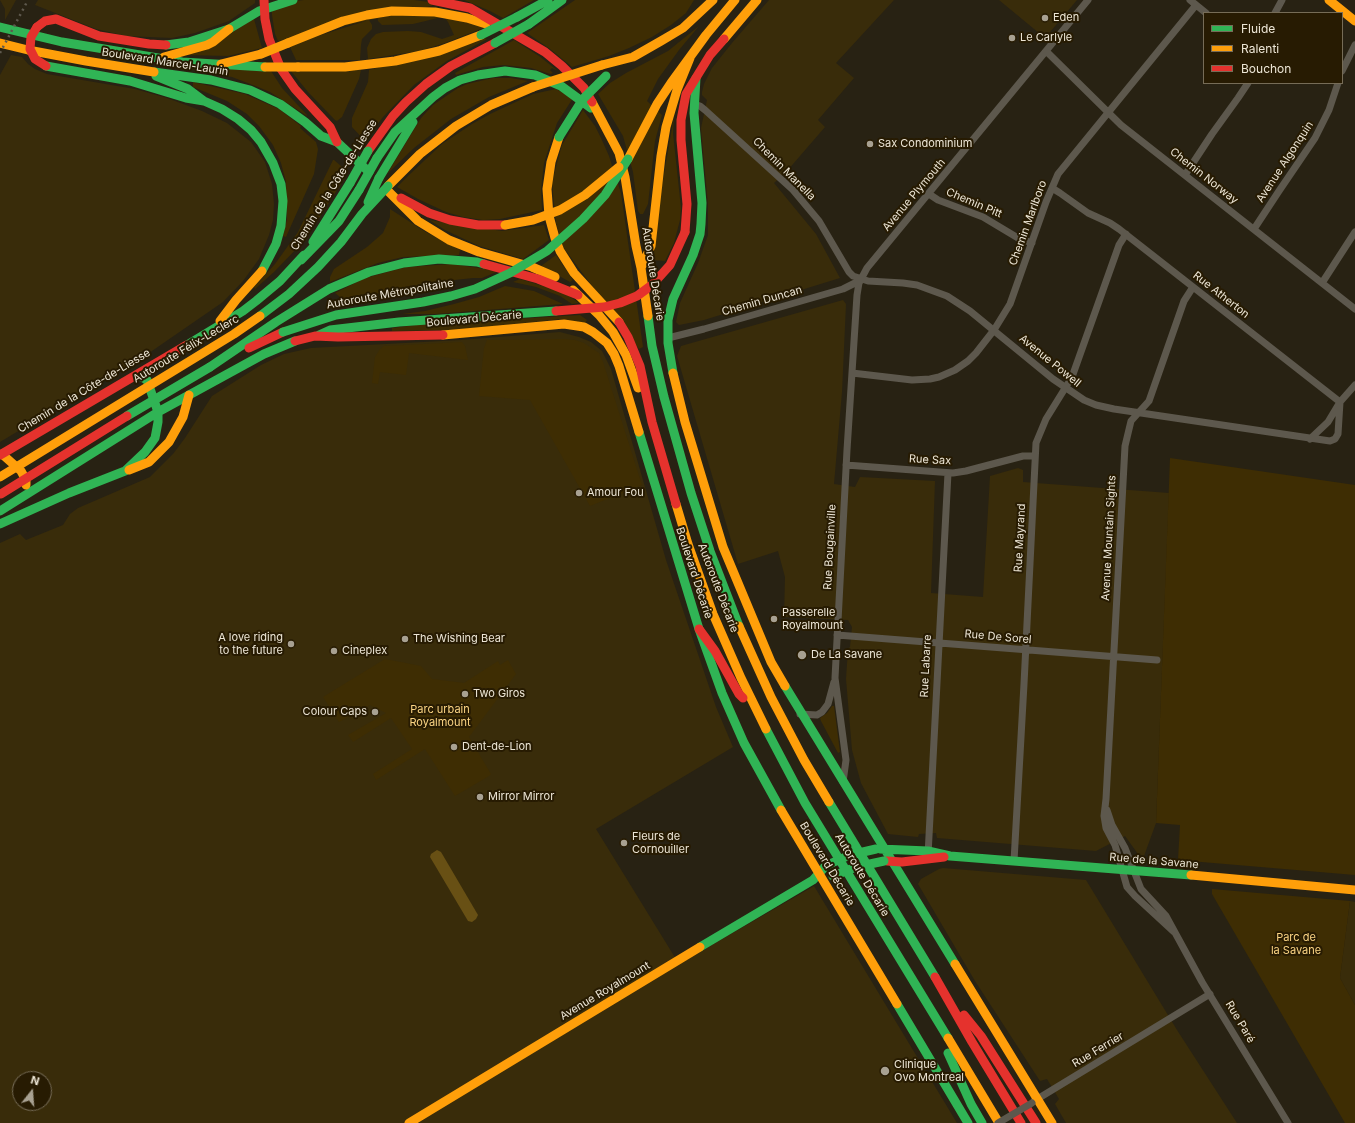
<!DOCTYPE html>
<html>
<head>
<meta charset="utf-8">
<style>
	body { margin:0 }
	#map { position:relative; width:1355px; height:1123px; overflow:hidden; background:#282213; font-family:Inter,sans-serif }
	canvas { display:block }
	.legend { position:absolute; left:1203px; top:12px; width:140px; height:72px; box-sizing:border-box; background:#271b02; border:1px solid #766c57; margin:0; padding:5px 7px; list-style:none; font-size:12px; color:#ede6d6 }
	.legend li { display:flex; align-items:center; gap:8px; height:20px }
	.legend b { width:20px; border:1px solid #766c57 }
	.north { position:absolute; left:12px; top:1071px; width:40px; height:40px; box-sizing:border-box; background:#271b02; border:1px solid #766c57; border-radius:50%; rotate:17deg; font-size:11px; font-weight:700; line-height:16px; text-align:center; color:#ede6d6 }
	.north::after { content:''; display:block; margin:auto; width:14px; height:18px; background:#a8a192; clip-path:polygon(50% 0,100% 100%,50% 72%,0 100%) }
</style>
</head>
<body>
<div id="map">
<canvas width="1355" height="1123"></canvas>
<ul class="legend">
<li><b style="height:5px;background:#30b455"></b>Fluide</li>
<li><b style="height:5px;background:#ff9f0a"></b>Ralenti</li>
<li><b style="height:5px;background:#e5322d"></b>Bouchon</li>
</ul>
<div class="north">N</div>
</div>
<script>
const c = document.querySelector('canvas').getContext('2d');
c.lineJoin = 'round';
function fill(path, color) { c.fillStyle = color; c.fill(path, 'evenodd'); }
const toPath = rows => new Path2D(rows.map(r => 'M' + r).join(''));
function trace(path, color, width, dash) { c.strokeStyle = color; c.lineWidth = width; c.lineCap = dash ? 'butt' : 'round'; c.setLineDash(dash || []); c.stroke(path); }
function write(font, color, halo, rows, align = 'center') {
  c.font = font + ' Inter,sans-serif'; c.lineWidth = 4; c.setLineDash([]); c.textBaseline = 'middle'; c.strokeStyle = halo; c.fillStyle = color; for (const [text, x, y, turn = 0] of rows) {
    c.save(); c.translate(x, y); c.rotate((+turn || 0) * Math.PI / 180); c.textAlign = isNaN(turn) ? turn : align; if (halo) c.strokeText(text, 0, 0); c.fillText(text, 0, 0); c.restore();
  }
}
const built = toPath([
	[0,0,16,0,5,20,5,9],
	[38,0,255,0,255,3,229,21,195,33,172,38,126,36,96,29,35,5],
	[769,0,894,0,836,63,854,78,818,120,825,127,787,171,774,183,816,234,840,278,704,320,679,325,676,322,680,303,698,263,708,235,708,205,701,128,707,100,702,95,702,92,704,84,712,68,732,43],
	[999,0,1077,0,1045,38],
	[11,55,22,57,28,64,35,69,47,74,135,89,167,98,202,111,227,123,251,142,265,162,272,184,274,204,273,220,269,235,259,259,243,281,223,302,149,353,0,442,0,75],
	[843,300,846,304,842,392,834,484,855,487,860,477,935,481,931,593,983,597,990,476,1018,468,1023,470,1023,482,1169,493,1156,823,1144,856,1138,854,1125,836,1096,851,937,838,936,833,919,834,918,837,888,834,861,783,852,750,846,679,848,649,850,647,852,627,848,620,784,617,785,577,778,551,738,564,677,356,681,346],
	[560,332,579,337,591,342,602,351,611,369,666,560,716,707,733,747,596,829,679,964,814,886,957,1123,0,1123,0,543,20,534,26,540,63,525,70,514,78,508,150,477,173,454,185,438,212,396,261,365,284,354,311,348,461,340],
	[20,1079,44,1079,44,1103,20,1103],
	[943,868,1086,880,1177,1030,1237,1123,1066,1123,1055,1104,1059,1099,1047,1079,1040,1081,975,981,918,884,921,879,939,869],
	[1350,901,1355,902,1355,1005,1340,978]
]);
const green = toPath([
	[304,0,414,0,436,3,431,6,278,41,275,34,272,15,272,11,296,1],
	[464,0,534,0,503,18,490,11],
	[575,0,694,0,686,13,671,25,652,37,629,48,609,56,572,67,550,49,527,33],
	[396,13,417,13,445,16,486,27,445,43,419,51,368,59,367,48,371,39,376,34,383,32,408,31,421,32,442,39,454,35,448,22,445,18,442,17,413,24,382,25,378,21,377,16,379,15],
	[254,19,262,48,228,56,184,55],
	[369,20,372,25,372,29,362,39,361,45,360,60,296,60,289,45],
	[699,26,679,50,658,79,647,101,662,115,655,141,648,204,643,214,640,214,638,211,633,172,623,136,598,94,610,83,626,73,668,51],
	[483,38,487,39,447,61,414,85,383,117,365,141,352,127,352,118,368,82,369,70],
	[514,40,539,56,558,71,552,68,550,70,553,73,550,74,531,68,504,65,483,67,456,75,455,73],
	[192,67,271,71,282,88,307,115,307,116,270,92,258,87,232,77,192,69],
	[361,70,359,79,342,117,337,121,335,120,308,92,291,71],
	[493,78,511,78,528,81,489,97,451,119,414,148,387,174,421,118,433,105,458,88,467,84],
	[193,82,245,94,279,109,301,126,300,128,316,142,318,149,314,174,286,237,283,236,287,219,286,182,281,163,273,145,259,126,247,114,227,101,193,87],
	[556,89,573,98,557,123,544,163,541,189,542,210,500,219,483,220,463,217,446,212,418,199,397,187,409,175,442,144,472,124,490,114,533,94],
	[583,110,595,126,601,138,609,156,621,193,643,347,639,349,563,247,556,223,552,183,558,159,562,145],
	[674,116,673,133,681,208,680,220,674,243,665,261,653,260,660,197],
	[333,160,334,160,348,172,344,179,322,214,300,245,274,272,255,289,254,287,275,264,298,232],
	[390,209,424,231,460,250,459,255,403,257,378,263,330,282,330,277,334,269,367,247,383,233,390,217],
	[429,220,502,231,544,225,549,240,523,259,479,246,445,230],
	[556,255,573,280,570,282,541,266],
	[452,264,499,271,482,278,473,278,436,282,355,298,346,299,340,297,335,293,365,278,406,267],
	[520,279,563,292,579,303,572,304,560,296,536,287,513,282],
	[505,286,534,291,563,304,436,314,402,314,425,311,454,304,479,297],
	[580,315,587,320,585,323,562,319,455,330,392,331,392,328,416,325],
	[563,339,575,340,584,343,599,353,603,362,642,485,590,506,530,400,479,396,484,348,487,340],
	[462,342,465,346,468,360,409,353,406,375,380,372,378,384,372,383,375,357,380,349,384,346],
	[1170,458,1355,485,1355,875,1178,860,1180,825,1156,823],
	[385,659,421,666,432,679,464,683,498,661,500,665,508,660,516,674,469,737,491,774,489,776,455,796,425,749,376,780,373,774,412,749,391,718,353,742,348,735,386,713,370,705,339,722,323,697],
	[832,706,834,706,840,752,838,753,821,721,820,718,827,713],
	[1212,889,1350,901,1340,978,1355,1005,1355,1123,1345,1123,1212,894]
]);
const water = toPath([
	[437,850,441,852,478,915,476,919,472,922,468,921,430,857,431,854]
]);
const street = toPath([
	[1190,0,1206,13],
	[1275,13,1282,0],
	[1046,51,1121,125,1355,309],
	[1342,71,1355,45],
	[694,104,700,106,705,110,793,190,819,221,849,272,853,276,868,281,903,283,917,285,947,296,970,311,1053,379,1084,400,1096,405,1114,409,1330,441,1335,439,1338,434,1340,402],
	[1185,175,1212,134,1238,98,1248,83],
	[1052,188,1060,193,1088,213,1110,223,1119,229,1340,402],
	[929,194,938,200,983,217,1018,238,1032,243],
	[1254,229,1279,191,1315,138,1329,110,1338,83],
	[1322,283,1355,232],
	[668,338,704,329,843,289,861,280],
	[852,373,912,380,930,379,939,377,955,370,968,361,976,353,994,330,1010,304,1046,202,1058,174,1196,5],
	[1310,439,1328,422,1340,402,1355,385],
	[846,465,953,473,966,471,1023,456,1035,456],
	[837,635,1157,660],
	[800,714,817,715,822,712,828,704,834,682],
	[843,782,846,760,835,678,847,450,857,295,859,283,867,268,1088,0],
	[1107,810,1112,825,1125,848,1141,889,1166,916,1202,982,1288,1123],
	[928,855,948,473],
	[1014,861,1024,684,1036,443,1046,419,1072,377,1119,245,1126,234],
	[1174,932,1135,896,1127,887,1115,845,1106,828,1104,816,1106,799,1125,446,1131,421,1149,401,1184,301,1193,287],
	[1034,1101,1210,994]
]);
const fast = toPath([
	[517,17,548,0],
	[529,24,562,0],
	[0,27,62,42,182,62,265,67],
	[166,45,189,42,229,29,259,11,293,0],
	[46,66,130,81,186,98,204,101,222,109,238,119,251,130,261,142,273,163,281,184,283,201,281,226,276,244,262,271],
	[154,72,211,80,250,90,280,104,305,122,321,136,337,142,369,172],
	[156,76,188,89,204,101],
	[377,158,395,132,433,97,445,88,460,80,478,75,505,71,535,75,561,86,591,108],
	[379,178,413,122],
	[313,242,350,183],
	[301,260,339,221,359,190],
	[648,316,652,346,664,397,691,493,710,551,739,626],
	[319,335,330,330,399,322,556,311],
	[187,345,243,311,256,301,280,281,304,255],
	[210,367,276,322,329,289,369,272,404,263,439,259,477,262,484,264],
	[673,373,668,343,668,320,673,299,693,255,700,234,701,224,702,203,694,113,696,78],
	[639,432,699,629,722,693,744,743,781,810],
	[0,511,158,412,264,354,295,341],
	[0,524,69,493,125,471,145,452,155,438,158,422,158,412,147,380,138,375],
	[785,686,955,964],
	[766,729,805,803,948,1038],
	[829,802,935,977],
	[880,849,928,851,950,856,1191,875],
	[700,947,813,880,823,869],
	[897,1004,968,1123],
	[948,1053,971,1104,982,1123]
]);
const slow = toPath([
	[1329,0,1355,21],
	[724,39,757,0],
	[0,43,28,50,86,61,154,72],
	[288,43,343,21,367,15,392,11,435,12,467,18,486,24],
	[164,57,207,45,213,42,229,29],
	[221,64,261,54],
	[602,65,633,57,661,41,683,28,713,0],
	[298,67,345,67,395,61,439,51,481,35],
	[592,102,619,153,625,177,636,246,641,268,648,316],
	[559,137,551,162,547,189,549,216,555,238,560,251,574,273,619,322],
	[628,159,657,104,671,83,706,35,735,0],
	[388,186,420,154,456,126,491,105,533,87],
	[389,192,418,221,449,240,479,252,532,267,555,277],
	[641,268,651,246,661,156,666,127,677,90,690,58],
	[573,290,599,315,613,332,626,355,638,388],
	[220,321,236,300,262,271],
	[443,335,564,324,584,327,593,332,607,343,614,354,619,366,639,432],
	[673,373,685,422,723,547,771,662,785,686],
	[2,454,21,471,26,480,26,485],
	[129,470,149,462,169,442,183,417,189,395],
	[676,504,688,544,713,614,741,678,766,729],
	[739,626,771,697,804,760,829,802],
	[781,810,897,1004],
	[1191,875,1355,890],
	[955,964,1052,1123],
	[948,1038,999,1123],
	[409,1123,700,947]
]);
const jam = toPath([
	[264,0,265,19,269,39,281,69,295,89,330,127,337,142],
	[432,0,470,8,545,52,562,66,584,88,592,102],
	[37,27,45,21,56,19,99,36,149,44,166,45],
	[368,151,393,116,406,102,426,84,451,66,495,43],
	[401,198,429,213,450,220,478,225,505,225],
	[685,232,687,204,681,140,681,120,686,94,710,55,724,39],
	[484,264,538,279,578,295],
	[619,322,628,337,640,366,652,422,676,504],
	[295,341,315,336,338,337,443,335],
	[249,348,283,332],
	[0,455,187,345],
	[699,629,715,651,739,694,743,698],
	[887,861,902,862,944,857],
	[935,977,972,1042,1021,1123],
	[964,1015,981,1036,1036,1123]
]);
const rail = toPath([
	[0,53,28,0]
]);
const streetBridge = toPath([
	[998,1123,1032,1103]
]);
const fastBridge = toPath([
	[481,35,517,17],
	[495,43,529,24],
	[559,137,583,99,606,76],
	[350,183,368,151],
	[359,190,377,158],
	[368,202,379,178],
	[260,316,289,294,318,267,341,242,362,214,388,186],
	[283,332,336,315,423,302,451,296,475,289,510,273,547,251,583,219,605,195,628,159],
	[127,416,210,367],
	[825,866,850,855,876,849],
	[833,876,856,867,884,861]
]);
const slowBridge = toPath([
	[261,54,288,43],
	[265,67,298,67],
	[533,87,602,65],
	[505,225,533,220,560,210,585,195,619,167],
	[0,477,234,334,260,316]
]);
const jamBridge = toPath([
	[37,27,31,37,30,49,35,59,46,66],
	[556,311,604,307,620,303,637,296,652,285,670,265,685,232],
	[1,494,127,416]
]);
const markers = [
	[1045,18,4,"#a8a192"],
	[1012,38,4,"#a8a192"],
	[870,144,4,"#a8a192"],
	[579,493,4,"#a8a192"],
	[774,619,4,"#a8a192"],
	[405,639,4,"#a8a192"],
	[291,644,4,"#a8a192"],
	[334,651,4,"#a8a192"],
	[802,655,5,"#a8a192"],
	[465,694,4,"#a8a192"],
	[375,712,4,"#a8a192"],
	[454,747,4,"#a8a192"],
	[480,797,4,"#a8a192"],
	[624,843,4,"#a8a192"],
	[885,1071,5,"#a8a192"]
];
const poiNames = [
	["Eden",1053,18],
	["Le Carlyle",1020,38],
	["Sax Condominium",878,144],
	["Amour Fou",587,493],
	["Passerelle",782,613],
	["Royalmount",782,626],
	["A love riding",283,638,"right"],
	["to the future",283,651,"right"],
	["The Wishing Bear",413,639],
	["Cineplex",342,651],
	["De La Savane",811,655],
	["Two Giros",473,694],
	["Colour Caps",367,712,"right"],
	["Dent-de-Lion",462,747],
	["Mirror Mirror",488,797],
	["Fleurs de",632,837],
	["Cornouiller",632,850],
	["Clinique",894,1065],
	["Ovo Montreal",894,1078]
];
const streetNames = [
	["Boulevard Marcel-Laurin",165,62,9],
	["Avenue Algonquin",1285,162,-57],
	["Chemin Manella",784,169,45],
	["Chemin Norway",1204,176,38],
	["Chemin de la Côte-de-Liesse",334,185,-58],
	["Avenue Plymouth",914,195,-50],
	["Chemin Pitt",974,203,23],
	["Chemin Marlboro",1028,223,-70],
	["Autoroute Décarie",653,274,81],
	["Autoroute Métropolitaine",390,294,-10],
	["Rue Atherton",1221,295,38],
	["Chemin Duncan",762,301,-16],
	["Boulevard Décarie",474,319,-5],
	["Autoroute Félix-Leclerc",186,349,-31],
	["Avenue Powell",1050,361,39],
	["Chemin de la Côte-de-Liesse",84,391,-31],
	["Rue Sax",930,460,3],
	["Rue Mayrand",1020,538,-87],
	["Avenue Mountain Sights",1109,538,-87],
	["Rue Bougainville",830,547,-87],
	["Boulevard Décarie",694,573,72],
	["Autoroute Décarie",718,588,69],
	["Rue De Sorel",998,637,5],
	["Rue Labarre",926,666,-87],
	["Rue de la Savane",1154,861,5],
	["Boulevard Décarie",827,864,59],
	["Autoroute Décarie",862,875,59],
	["Avenue Royalmount",605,991,-31],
	["Rue Paré",1240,1022,59],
	["Rue Ferrier",1098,1050,-31]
];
const parkNames = [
	["Parc urbain",440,710],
	["Royalmount",440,723],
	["Parc de",1296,938],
	["la Savane",1296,951]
];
fill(built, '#392c0a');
fill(green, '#3e2d03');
fill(water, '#685014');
trace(street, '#5d584d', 7);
trace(fast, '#30b455', 9);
trace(slow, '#ff9f0a', 9);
trace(jam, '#e5322d', 9);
trace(rail, '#5e594e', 2.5, [2, 4]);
trace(streetBridge, '#5d584d', 7);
trace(fastBridge, '#30b455', 9);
trace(slowBridge, '#ff9f0a', 9);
trace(jamBridge, '#e5322d', 9);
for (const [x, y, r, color] of markers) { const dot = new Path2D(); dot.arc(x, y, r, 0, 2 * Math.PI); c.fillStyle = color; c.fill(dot); trace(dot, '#271b02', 1.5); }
write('11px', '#ede6d6', '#271b02', poiNames, 'left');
write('11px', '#ede6d6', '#271b02', streetNames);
write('11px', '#fcd584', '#271b02', parkNames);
</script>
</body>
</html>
